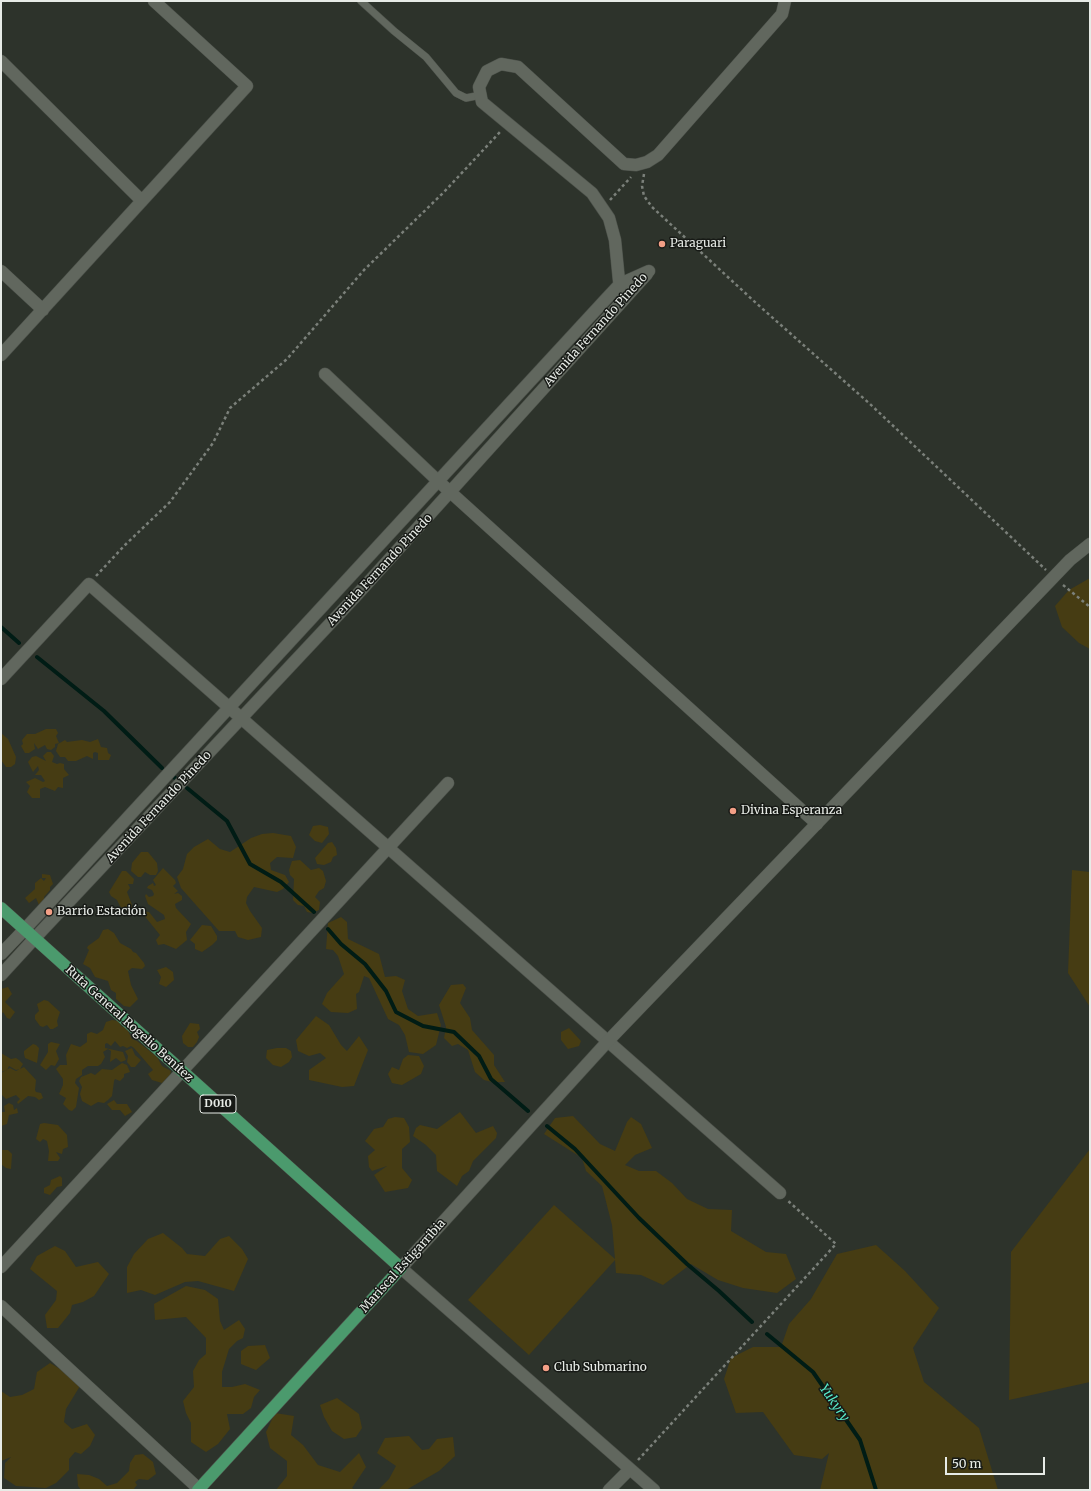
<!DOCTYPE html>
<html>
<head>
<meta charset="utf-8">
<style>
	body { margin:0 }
	#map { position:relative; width:1091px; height:1491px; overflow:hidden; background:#2d332b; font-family:Merriweather,serif }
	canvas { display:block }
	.frame { position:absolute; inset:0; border:2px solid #e7ebe6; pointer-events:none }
	.scale { position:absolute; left:945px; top:1457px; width:100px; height:18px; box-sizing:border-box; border:2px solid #e7ebe6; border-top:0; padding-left:5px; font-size:12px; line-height:14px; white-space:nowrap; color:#e7ebe6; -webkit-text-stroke:3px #171a16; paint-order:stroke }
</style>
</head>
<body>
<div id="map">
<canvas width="1091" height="1491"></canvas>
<div class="frame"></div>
<div class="scale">50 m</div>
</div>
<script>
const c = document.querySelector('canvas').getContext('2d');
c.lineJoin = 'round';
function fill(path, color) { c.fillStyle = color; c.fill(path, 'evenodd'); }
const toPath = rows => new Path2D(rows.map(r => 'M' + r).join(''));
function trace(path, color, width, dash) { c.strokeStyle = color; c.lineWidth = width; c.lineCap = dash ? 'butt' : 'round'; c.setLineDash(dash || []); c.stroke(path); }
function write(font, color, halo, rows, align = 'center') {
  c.font = font + ' Merriweather,serif'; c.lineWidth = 3; c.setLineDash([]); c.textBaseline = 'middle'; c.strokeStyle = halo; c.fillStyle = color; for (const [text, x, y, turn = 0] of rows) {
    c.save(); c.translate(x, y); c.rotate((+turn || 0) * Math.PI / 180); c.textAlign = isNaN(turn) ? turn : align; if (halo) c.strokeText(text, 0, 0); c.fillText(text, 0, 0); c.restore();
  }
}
const green = toPath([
	[1090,578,1090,649,1079,643,1062,627,1055,606,1069,590],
	[46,729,56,729,58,733,56,736,59,743,55,744,55,747,51,750,47,749,45,745,38,749,34,743,35,749,29,753,25,753,21,746,23,744,22,740,27,734,35,734],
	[1,733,8,739,16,757,15,764,11,767,6,767,1,760],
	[98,739,101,747,107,748,108,753,111,755,109,760,98,760,98,753,95,752,93,753,93,759,87,756,76,761,68,761,65,757,60,757,56,751,58,744,65,740,67,742,82,740,90,742],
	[47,752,51,752,54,756,52,762,57,764,60,763,64,764,64,769,69,775,63,778,63,788,58,787,55,791,45,787,40,789,40,798,32,798,27,792,30,786,26,782,35,778,43,782,45,781,41,775,35,775,39,770,38,766,33,772,28,762,32,757,36,756,46,761,43,756],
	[320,825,328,827,329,834,322,843,315,841,309,835,313,826],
	[273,833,291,836,296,847,293,858,277,857,270,863,271,870,285,875,289,882,283,889,277,892,254,887,247,897,246,903,250,911,262,928,261,937,248,940,238,937,235,931,219,931,181,888,177,877,183,869,187,854,194,847,208,839,220,849,230,852,251,838,262,834],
	[332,842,336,848,337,855,333,857,331,862,324,865,317,864,315,858,328,843],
	[141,852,148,852,157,863,158,871,156,875,150,875,145,872,141,877,138,877,131,871,132,863],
	[300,860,311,870,319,868,323,871,326,881,324,888,319,891,315,897,320,902,319,910,312,913,307,912,304,906,298,905,293,900,294,879,290,875,289,870,292,861],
	[163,868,175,880,176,883,173,886,178,891,174,894,178,893,182,896,182,900,175,904,176,908,191,924,186,932,187,940,176,949,164,944,158,945,156,940,160,935,143,914,144,911,149,912,157,922,165,919,164,915,148,904,145,896,146,894,149,897,153,896,154,894,152,890,147,888,148,886,153,883,154,886,156,885,153,880],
	[1072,870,1090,872,1090,1007,1068,973],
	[122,871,126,871,134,879,133,884,128,884,130,888,127,892,132,905,131,912,127,912,120,906,117,900,111,896,109,892],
	[42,874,50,875,53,884,50,887,50,890,44,897,44,901,39,905,36,898,29,903,25,898,35,889,35,883,41,878,44,881,46,878,42,878],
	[341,917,347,922,348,939,379,954,385,977,396,976,405,980,402,991,408,1009,418,1016,437,1013,441,1025,436,1045,423,1054,409,1052,405,1035,399,1025,388,1019,369,978,364,976,359,992,356,994,357,1009,348,1013,331,1012,322,1004,327,993,344,974,338,956,333,950,326,949,328,923],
	[202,925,211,926,217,936,217,940,212,945,202,952,195,949,195,944,190,940],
	[108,929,114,933,120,943,131,949,133,952,136,953,144,963,145,966,142,969,132,968,128,971,131,985,138,999,130,1007,124,1006,116,999,116,993,111,990,108,981,95,977,90,968,83,964,89,950,87,948,88,946,99,938,103,930],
	[166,967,173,972,174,980,166,987,159,984,161,977,157,970],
	[463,984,466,988,460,1003,470,1018,472,1030,494,1055,494,1065,505,1082,492,1082,484,1080,475,1072,468,1050,458,1044,452,1046,444,1038,446,1027,439,1005,451,985],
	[8,987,12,994,5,1002,15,1012,10,1019,7,1018,3,1012,1,1015,1,989],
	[44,1000,48,1001,60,1012,57,1021,58,1026,53,1029,50,1029,47,1025,43,1027,40,1026,35,1019,35,1015,39,1011,37,1004],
	[316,1016,329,1025,341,1045,347,1051,359,1036,368,1050,354,1086,342,1087,309,1080,309,1070,326,1058,320,1053,309,1056,298,1051,296,1040],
	[112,1020,118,1021,122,1027,126,1027,132,1039,137,1041,157,1057,162,1066,171,1071,170,1075,162,1083,152,1080,148,1074,153,1070,134,1048,131,1046,127,1048,123,1046,120,1047,115,1041,111,1046,107,1043,105,1044,105,1048,123,1052,126,1060,121,1062,116,1058,110,1062,111,1051,108,1049,103,1052,105,1057,101,1064,98,1066,88,1066,82,1070,82,1075,76,1079,75,1083,79,1088,76,1107,72,1111,69,1110,63,1104,66,1098,59,1094,63,1085,63,1079,56,1069,60,1065,67,1065,66,1055,71,1044,80,1047,87,1042,87,1034,91,1032,97,1034,103,1030,106,1022],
	[190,1023,199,1024,200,1029,197,1032,199,1037,197,1042,193,1047,188,1047,183,1043,182,1036],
	[569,1028,581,1041,579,1046,568,1049,561,1040,561,1032],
	[51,1042,60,1044,56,1051,59,1059,55,1066,51,1065,46,1070,40,1065,48,1052,48,1044],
	[33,1044,36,1045,39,1048,37,1063,25,1058,24,1054,24,1051],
	[132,1048,135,1055,141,1060,135,1067,131,1067,127,1062,128,1056,125,1051],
	[277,1048,286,1048,291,1051,292,1057,289,1062,281,1067,273,1065,266,1058,267,1050],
	[1,1053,11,1059,16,1058,19,1060,23,1064,20,1069,16,1070,9,1066,7,1070,1,1072],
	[408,1055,419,1056,424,1066,421,1074,402,1085,392,1083,388,1074,392,1067,399,1070,403,1059],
	[122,1063,127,1065,130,1072,124,1074,124,1077,120,1081,115,1079,114,1081,112,1096,108,1100,104,1103,98,1102,91,1106,82,1101,80,1094,82,1087,79,1081,81,1077,91,1073,95,1075,102,1069,112,1070],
	[24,1067,36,1080,35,1090,36,1092,41,1093,43,1098,39,1100,35,1097,28,1096,18,1104,17,1102,20,1099,16,1095,6,1099,2,1095,1,1073,10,1068,16,1071],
	[114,1100,117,1104,127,1104,132,1112,125,1116,120,1110,112,1110,107,1104],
	[9,1103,13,1105,14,1110,17,1108,18,1113,9,1115,7,1124,1,1126,1,1112,5,1112,4,1106],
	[460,1112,476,1133,493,1126,497,1133,496,1138,473,1161,469,1171,462,1176,457,1186,437,1171,436,1155,426,1145,413,1136,416,1128,420,1125,437,1129],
	[573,1116,600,1144,615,1151,627,1122,631,1117,641,1124,652,1148,635,1155,625,1165,639,1171,656,1171,672,1183,687,1199,708,1209,732,1210,731,1231,766,1252,786,1254,796,1279,777,1293,743,1288,718,1280,691,1264,663,1285,641,1275,616,1273,615,1260,529,1355,468,1300,554,1205,615,1259,612,1225,602,1186,586,1171,582,1158,544,1134,555,1118],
	[395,1117,404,1118,409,1127,410,1142,402,1149,402,1168,412,1180,408,1188,385,1192,374,1175,387,1166,372,1171,369,1167,368,1156,375,1150,365,1141,374,1129,383,1127,388,1119],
	[44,1123,58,1125,67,1135,68,1147,63,1149,62,1154,56,1152,60,1158,58,1161,48,1161,49,1151,47,1141,43,1139,40,1142,36,1139,40,1124],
	[1090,1149,1090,1382,1009,1400,1011,1252],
	[1,1150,8,1150,12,1154,11,1169,6,1168,1,1164],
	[60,1176,62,1178,62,1186,57,1187,50,1195,44,1193,44,1188,50,1185,51,1180],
	[163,1233,182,1248,187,1254,205,1256,220,1239,229,1236,242,1249,248,1259,234,1291,198,1281,185,1282,155,1295,141,1290,127,1293,127,1267,134,1254,148,1239],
	[876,1245,905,1271,939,1308,913,1348,924,1382,979,1428,998,1490,820,1490,829,1453,822,1459,794,1455,763,1412,736,1413,724,1379,731,1358,753,1347,781,1347,789,1324,811,1299,837,1254],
	[55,1246,65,1251,76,1267,98,1262,109,1274,94,1296,83,1302,72,1305,70,1313,58,1328,47,1328,45,1315,56,1300,57,1291,30,1269,37,1256],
	[186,1286,205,1290,218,1299,220,1321,224,1330,239,1320,245,1329,243,1338,237,1341,229,1349,222,1372,222,1387,232,1387,245,1384,260,1390,254,1397,251,1408,243,1414,227,1414,230,1429,218,1444,206,1452,191,1442,191,1423,186,1413,183,1401,194,1387,193,1371,199,1360,206,1354,206,1338,186,1317,155,1320,154,1304],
	[265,1345,270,1358,256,1370,241,1364,241,1351,248,1346],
	[50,1363,65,1372,80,1386,66,1409,64,1422,72,1429,87,1424,95,1435,90,1446,81,1454,75,1452,69,1459,69,1470,56,1483,46,1488,16,1486,4,1478,5,1463,11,1457,1,1461,1,1391,10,1397,22,1395,34,1389,37,1372],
	[337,1398,359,1414,362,1428,356,1437,344,1439,332,1431,324,1417,320,1405],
	[275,1413,294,1416,291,1435,303,1445,318,1465,340,1472,359,1453,366,1467,352,1488,355,1490,276,1490,287,1476,287,1461,270,1448,266,1432],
	[409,1436,422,1450,429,1449,437,1439,453,1437,455,1456,439,1471,406,1490,378,1490,389,1479,396,1466,377,1453,385,1438],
	[143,1454,153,1462,156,1474,148,1480,139,1479,135,1482,137,1485,133,1490,81,1490,78,1486,77,1474,89,1475,99,1479,107,1486,117,1483,129,1471,130,1463,135,1455]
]);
const stream = toPath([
	[1,627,19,643],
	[37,657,104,711,162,768],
	[174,777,176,779],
	[187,788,227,821,250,864,281,882,314,912],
	[328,929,341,944,365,964,386,991,396,1012,423,1026,454,1032,479,1056,491,1079,528,1111],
	[547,1126,575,1149,639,1218,687,1264,719,1291,752,1322],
	[767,1334,813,1372,860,1440,876,1490]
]);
const path = toPath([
	[644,174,642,186,644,196,652,207,756,303,870,404,1046,570],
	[610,200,631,177],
	[96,576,125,545,170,502,213,443,230,408,287,359,364,270,444,192,500,132],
	[1063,585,1090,607],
	[638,1460,836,1244,787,1200]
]);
const lane = toPath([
	[361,1,394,31,426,57,456,93,466,98,481,95]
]);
const street = toPath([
	[1,61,142,201],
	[1,271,43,310],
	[620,291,615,240,609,218,592,193,482,102,479,87,487,71,501,64,518,67,624,164,636,165,647,162,658,155,782,14,785,1],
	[1,355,247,86,154,1],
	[325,374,437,480,817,824],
	[1,679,89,584,780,1193],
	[24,930,606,299,620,284,649,271],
	[34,939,355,597,647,274],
	[1,1267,448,783],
	[401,1268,654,1490],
	[1,1306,200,1490],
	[609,1490,630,1469]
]);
const secondary = toPath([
	[1,954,24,930],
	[1,975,34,939],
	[401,1268,608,1041,1070,560,1090,544]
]);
const primary = toPath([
	[1,908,401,1268,198,1490]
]);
const markers = [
	[662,244,4,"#f39f86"],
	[733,811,4,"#f39f86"],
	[49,912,4,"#f39f86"],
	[546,1368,4,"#f39f86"]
];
const shields = [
	[218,1104,36]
];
const shieldNames = [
	["D010",218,1104]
];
const poiNames = [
	["Paraguari",670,244],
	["Divina Esperanza",741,811],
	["Barrio Estación",57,912],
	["Club Submarino",554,1368]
];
const streetNames = [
	["Avenida Fernando Pinedo",596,330,-48],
	["Avenida Fernando Pinedo",380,570,-47],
	["Avenida Fernando Pinedo",159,807,-47],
	["Ruta General Rogelio Benítez",129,1024,42],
	["Mariscal Estigarribia",403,1266,-48]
];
const waterNames = [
	["Yukyry",834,1403,55]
];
fill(green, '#463c13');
trace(stream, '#001c15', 4);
trace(lane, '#4c514a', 8);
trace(street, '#4c514a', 13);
trace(secondary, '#4c514a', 13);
trace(primary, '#4c514a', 13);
trace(path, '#7b807a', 2.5, [3, 3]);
trace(lane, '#61675e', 7);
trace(street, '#61675e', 12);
trace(secondary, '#61675e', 12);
trace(primary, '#4b9a6d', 12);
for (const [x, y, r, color] of markers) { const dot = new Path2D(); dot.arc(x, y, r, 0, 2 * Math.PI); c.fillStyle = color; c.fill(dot); trace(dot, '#171a16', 1.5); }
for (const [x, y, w] of shields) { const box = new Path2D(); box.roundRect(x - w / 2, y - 9, w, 18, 3); c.fillStyle = '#171a16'; c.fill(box); trace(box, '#e7ebe6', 1); }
write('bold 11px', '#e7ebe6', null, shieldNames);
write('12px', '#e7ebe6', '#171a16', poiNames, 'left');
write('12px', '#e7ebe6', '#171a16', streetNames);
write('italic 13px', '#58eac9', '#171a16', waterNames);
</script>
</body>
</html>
